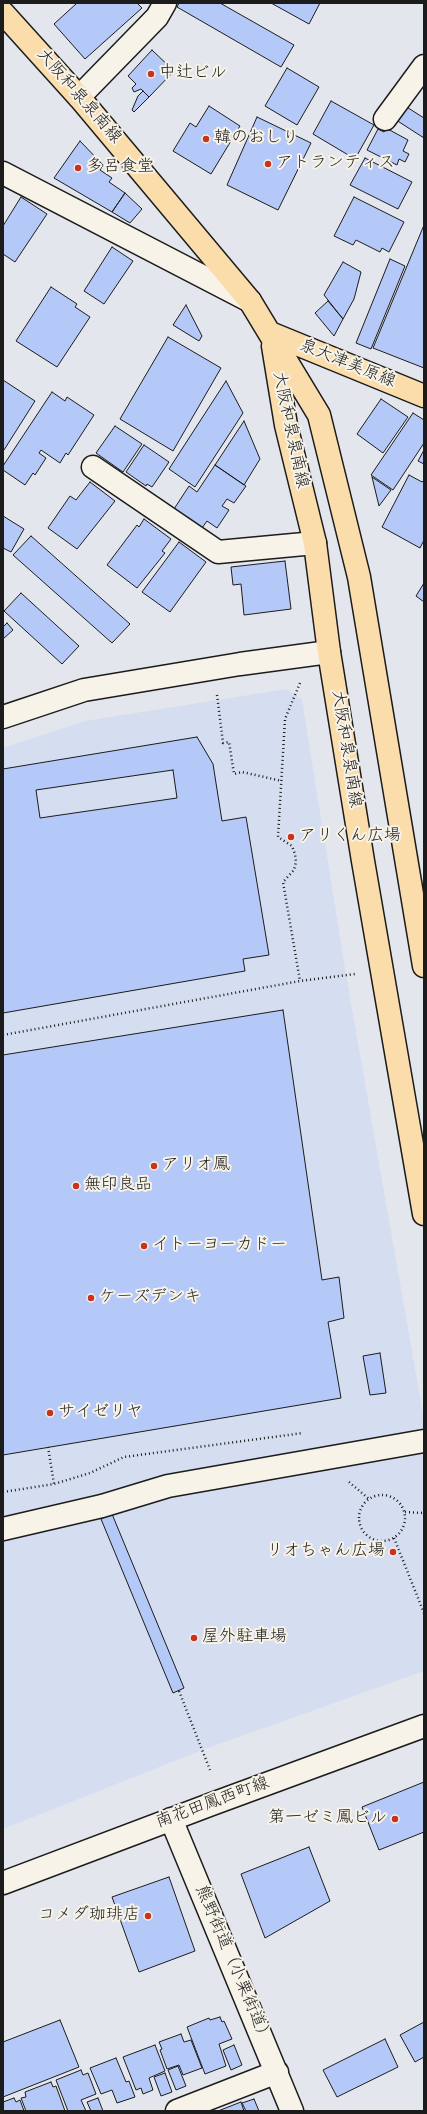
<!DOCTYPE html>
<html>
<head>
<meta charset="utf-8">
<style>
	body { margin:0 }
	#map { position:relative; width:427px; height:2114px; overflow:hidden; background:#e3e6ed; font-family:"Indie Flower",sans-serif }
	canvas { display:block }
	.frame { position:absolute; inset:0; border:4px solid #1c1c1c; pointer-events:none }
</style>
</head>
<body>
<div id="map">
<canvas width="427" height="2114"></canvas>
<div class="frame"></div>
</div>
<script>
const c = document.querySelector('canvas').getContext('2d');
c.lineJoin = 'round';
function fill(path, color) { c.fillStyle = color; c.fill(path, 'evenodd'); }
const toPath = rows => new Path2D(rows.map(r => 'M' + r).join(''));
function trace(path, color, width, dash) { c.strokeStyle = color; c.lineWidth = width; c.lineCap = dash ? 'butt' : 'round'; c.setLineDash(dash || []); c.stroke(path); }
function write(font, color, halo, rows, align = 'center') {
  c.font = font + ' "Indie Flower","Klee One",sans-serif'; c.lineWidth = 4; c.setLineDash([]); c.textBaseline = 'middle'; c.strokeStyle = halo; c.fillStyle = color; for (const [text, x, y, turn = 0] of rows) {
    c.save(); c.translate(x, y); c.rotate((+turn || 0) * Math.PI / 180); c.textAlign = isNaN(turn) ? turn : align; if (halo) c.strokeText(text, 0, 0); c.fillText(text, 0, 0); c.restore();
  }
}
const built = toPath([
	[287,689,302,700,346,975,424,1420,424,1671,202,1750,3,1829,3,748,85,721]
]);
const building = toPath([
	[77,3,137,3,142,8,85,59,54,24,77,3],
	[179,3,220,3,294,45,281,67,177,7,179,3],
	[271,3,320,3,309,24,271,3],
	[152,50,174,71,149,97,141,89,134,92,132,88,136,84,128,76,152,50],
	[287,68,319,87,297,125,265,106,287,68],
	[143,91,149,97,134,112,132,110,138,96,143,91],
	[331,101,374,125,355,159,313,134,331,101],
	[402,104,424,118,424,138,393,118,402,104],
	[209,106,240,126,211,174,173,151,190,123,196,127,209,106],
	[257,117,311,143,278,210,227,185,257,117],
	[386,128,408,140,403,151,409,154,405,162,399,159,397,165,367,150,378,129,384,132,386,128],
	[80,141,103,165,100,170,112,178,109,182,125,193,112,212,54,178,80,141],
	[365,158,412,182,398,209,350,185,365,158],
	[125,193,142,209,130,223,112,212,125,193],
	[21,197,47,214,15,262,3,254,3,226,21,197],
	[354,197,404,222,389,252,382,248,380,252,356,240,353,245,334,236,354,197],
	[424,225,424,368,373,348,424,225],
	[112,247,133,261,104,304,84,291,112,247],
	[390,259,405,266,371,349,356,343,390,259],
	[343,262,361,272,354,299,343,319,324,295,343,262],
	[51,287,77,304,75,307,90,317,57,367,16,341,51,287],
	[328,301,343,319,334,336,315,313,328,301],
	[186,305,202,336,199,341,173,325,186,305],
	[168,337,221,368,173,451,120,419,168,337],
	[3,380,35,401,4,450,3,449,3,380],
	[226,381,243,413,195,487,169,469,226,381],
	[52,392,65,401,67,397,94,415,68,455,66,453,60,463,41,450,39,453,46,458,35,475,33,473,25,485,3,470,3,466,52,392],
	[381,399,408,417,383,453,357,434,381,399],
	[413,413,424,420,424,443,393,490,371,475,413,413],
	[244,421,260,459,244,485,215,465,244,421],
	[115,426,142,444,123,472,96,453,115,426],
	[144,445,169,462,152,487,147,484,146,486,126,472,144,445],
	[424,450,424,464,418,461,424,450],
	[215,465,246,486,234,503,227,499,222,506,229,510,217,528,207,521,202,528,174,509,189,486,197,492,215,465],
	[409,475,422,482,424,480,424,540,420,548,382,527,409,475],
	[372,477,391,490,379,506,372,477],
	[90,482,115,501,77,549,48,528,70,496,76,500,90,482],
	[3,516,24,529,11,552,3,548,3,516],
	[144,519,171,539,162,551,165,553,137,588,107,565,137,525,139,527,144,519],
	[31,536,130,624,112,643,13,555,31,536],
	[179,542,206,562,170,612,142,592,179,542],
	[285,561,291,609,244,615,241,584,233,585,231,567,285,561],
	[424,583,424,602,416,596,424,583],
	[21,593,79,646,62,664,4,611,21,593],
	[7,623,13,630,3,639,3,627,7,623],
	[197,737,213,764,222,821,246,817,269,955,243,959,245,971,3,1013,3,769,197,737],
	[173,770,177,798,40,818,36,790,173,770],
	[283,1010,322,1280,339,1277,344,1318,328,1322,341,1398,3,1455,3,1055,283,1010],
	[380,1353,386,1393,370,1395,363,1356,380,1353],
	[112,1514,184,1688,173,1693,101,1519,112,1514],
	[424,1782,424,1832,379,1850,362,1807,424,1782],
	[309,1847,330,1901,265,1938,241,1874,309,1847],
	[169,1877,195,1951,139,1972,112,1897,169,1877],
	[220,2017,222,2022,224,2021,232,2039,219,2044,226,2066,205,2074,187,2027,209,2018,210,2020,220,2017],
	[60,2020,79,2067,3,2097,3,2042,60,2020],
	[424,2022,424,2057,415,2062,400,2035,424,2022],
	[181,2034,184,2042,191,2040,202,2068,183,2075,179,2065,167,2069,160,2050,162,2049,159,2042,181,2034],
	[385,2039,398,2067,337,2097,323,2070,385,2039],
	[155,2045,165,2071,149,2078,153,2090,143,2094,141,2088,136,2090,123,2057,155,2045],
	[234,2045,242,2065,231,2070,223,2050,234,2045],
	[116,2058,126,2082,129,2081,135,2097,117,2103,112,2090,101,2094,90,2068,116,2058],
	[178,2066,186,2086,176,2090,168,2070,178,2066],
	[81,2070,83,2075,88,2073,96,2094,81,2100,86,2111,68,2111,56,2080,81,2070],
	[165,2073,172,2092,161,2096,154,2077,165,2073],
	[51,2082,53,2087,56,2086,65,2111,26,2111,21,2098,26,2097,25,2092,51,2082],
	[14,2098,16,2102,20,2100,24,2111,3,2111,3,2102,14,2098],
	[98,2098,103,2111,91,2111,87,2102,98,2098],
	[254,2099,259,2111,246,2111,242,2103,254,2099],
	[241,2102,244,2111,218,2111,241,2102]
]);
const path = toPath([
	[300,683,285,719,278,837,292,846,295,854,296,862,294,870,283,882,300,981],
	[217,695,223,743,229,742,234,774,242,772,282,781],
	[3,1035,300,981,355,974],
	[48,1447,54,1484],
	[349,1482,369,1499],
	[3,1492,54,1484,90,1473,124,1457,303,1433],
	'359 1518a23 23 0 1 1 46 0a23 23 0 1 1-46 0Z',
	[405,1512,424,1513],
	[394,1538,424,1613],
	[179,1691,210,1770]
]);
const minor = toPath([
	[79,97,157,17,165,3],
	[385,119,424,66],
	[3,173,250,301],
	[93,467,218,552,315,543],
	[3,717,84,690,240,664,329,652],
	[3,1529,102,1506,168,1486,424,1441],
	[171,1819,292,2111],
	[3,1883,212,1804,424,1726],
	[177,2111,277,2072]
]);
const major = toPath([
	[3,13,79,97,250,301,319,415,359,577,424,966],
	[270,333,424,396],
	[273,346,286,425,315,543,329,652,363,861,424,1214]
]);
const markers = [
	[151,74,4,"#c8321e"],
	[206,139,4,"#c8321e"],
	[268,164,4,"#c8321e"],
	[78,168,4,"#c8321e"],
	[291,837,4,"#c8321e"],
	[154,1166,4,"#c8321e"],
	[76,1186,4,"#c8321e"],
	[144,1246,4,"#c8321e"],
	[91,1298,4,"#c8321e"],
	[50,1413,4,"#c8321e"],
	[393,1552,4,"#c8321e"],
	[194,1638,4,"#c8321e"],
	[395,1819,4,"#c8321e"],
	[148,1916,4,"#c8321e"]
];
const poiNames = [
	["中辻ビル",159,74],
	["韓のおしり",214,139],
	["アトランティス",276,164],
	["多呂食堂",86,168],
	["アリくん広場",299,837],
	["アリオ鳳",162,1166],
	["無印良品",84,1186],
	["イトーヨーカドー",152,1246],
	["ケーズデンキ",99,1298],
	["サイゼリヤ",58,1413],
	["リオちゃん広場",385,1552,"right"],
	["屋外駐車場",202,1638],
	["第一ゼミ鳳ビル",387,1819,"right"],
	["コメダ珈琲店",140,1916,"right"]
];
const streetNames = [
	["大阪和泉泉南線",78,97,49],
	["泉大津美原線",347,365,22],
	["大阪和泉泉南線",289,430,78],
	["大阪和泉泉南線",345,749,81],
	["南花田鳳西町線",213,1804,-20],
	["熊野街道（小栗街道）",232,1965,67]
];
fill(built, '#d5ddf0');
fill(building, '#b5c9f8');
trace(building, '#1c1c1c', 1);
trace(minor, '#1c1c1c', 25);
trace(major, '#1c1c1c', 25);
trace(path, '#1c1c1c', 2.5, [1, 3]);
trace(minor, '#f7f3e8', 22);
trace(major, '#fbddab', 22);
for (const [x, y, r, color] of markers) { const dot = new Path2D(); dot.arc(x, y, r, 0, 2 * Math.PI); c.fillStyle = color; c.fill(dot); trace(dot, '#f7f3e8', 1.5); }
write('17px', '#1c1c1c', '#f7f3e8', poiNames, 'left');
write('17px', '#1c1c1c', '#f7f3e8', streetNames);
</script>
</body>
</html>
